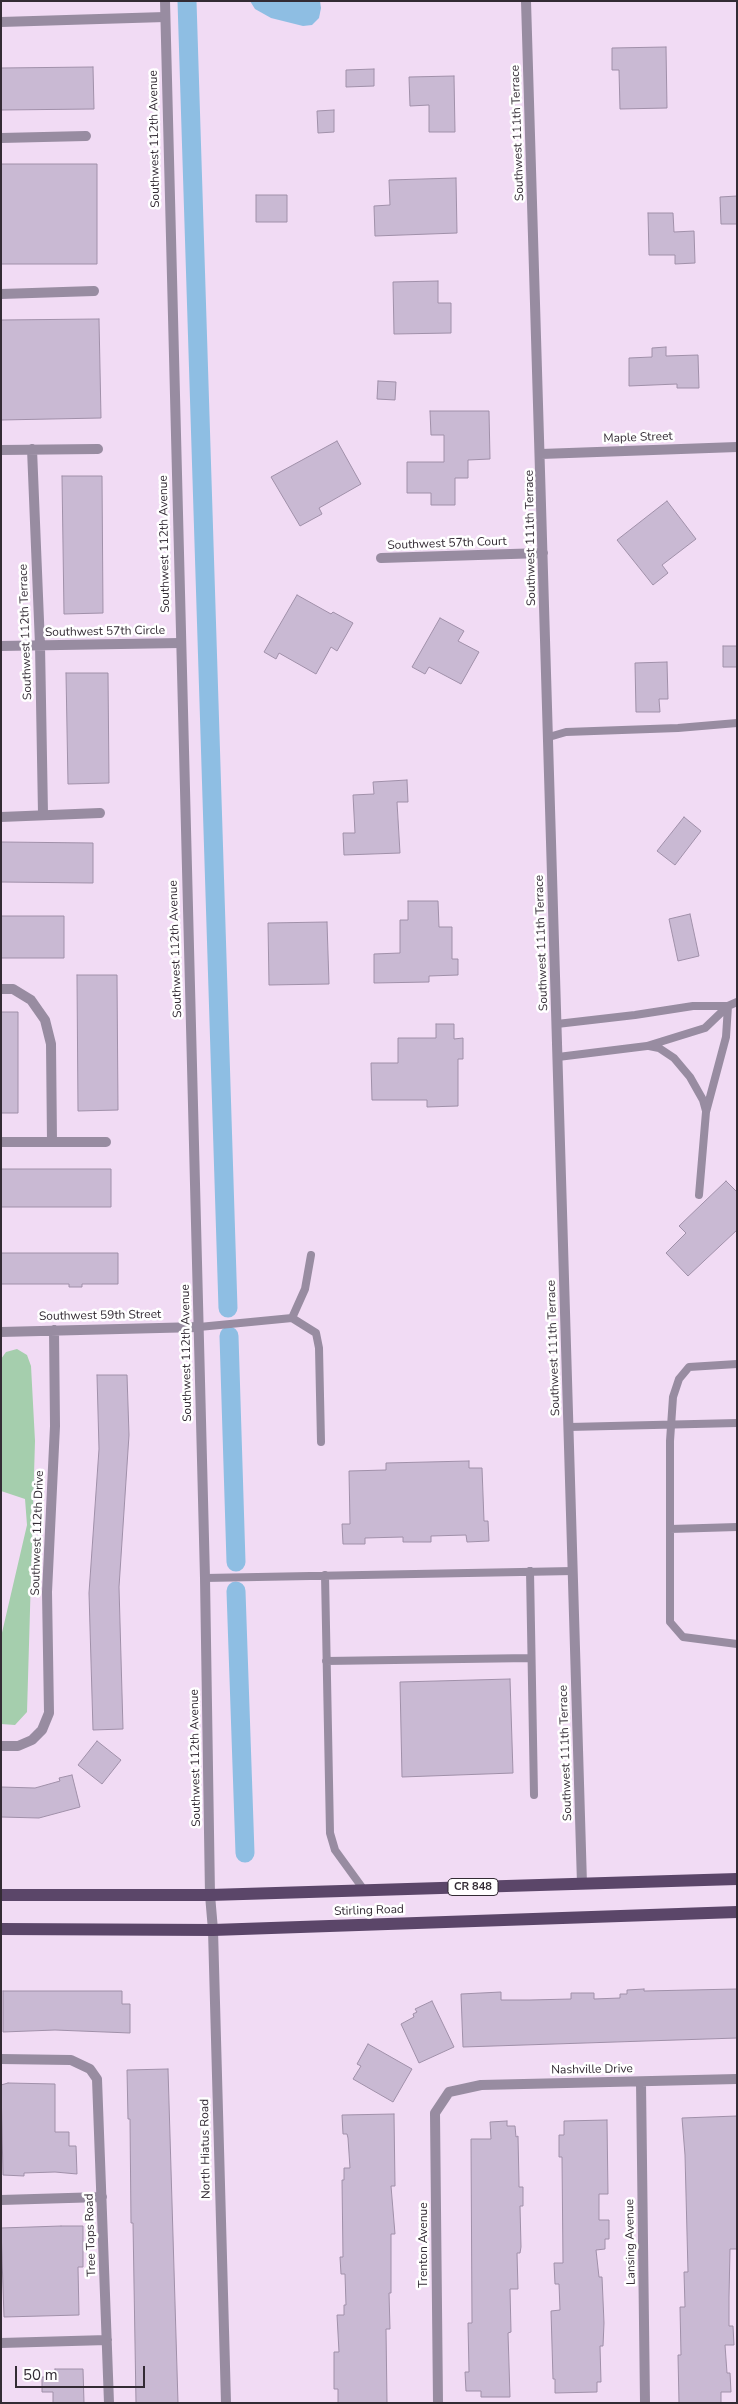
<!DOCTYPE html>
<html>
<head>
<meta charset="utf-8">
<style>
	body { margin:0 }
	#map { position:relative; width:738px; height:2404px; overflow:hidden; background:#f1dbf4; font-family:"Nunito Sans",sans-serif }
	canvas { display:block }
	.frame { position:absolute; inset:0; border:2px solid #332b34; pointer-events:none }
	.scale { position:absolute; left:15px; top:2366px; width:130px; height:22px; box-sizing:border-box; border:2px solid #332b34; border-top:0; padding-left:6px; font-size:15px; line-height:18px; white-space:nowrap; color:#332b34; -webkit-text-stroke:4px #fff; paint-order:stroke }
</style>
</head>
<body>
<div id="map">
<canvas width="738" height="2404"></canvas>
<div class="frame"></div>
<div class="scale">50 m</div>
</div>
<script>
const c = document.querySelector('canvas').getContext('2d');
c.lineJoin = 'round';
function fill(path, color) { c.fillStyle = color; c.fill(path, 'evenodd'); }
const toPath = rows => new Path2D(rows.map(r => 'M' + r).join(''));
function trace(path, color, width, dash) { c.strokeStyle = color; c.lineWidth = width; c.lineCap = dash ? 'butt' : 'round'; c.setLineDash(dash || []); c.stroke(path); }
function write(font, color, halo, rows, align = 'center') {
  c.font = font + ' "Nunito Sans",sans-serif'; c.lineWidth = 5; c.setLineDash([]); c.textBaseline = 'middle'; c.strokeStyle = halo; c.fillStyle = color; for (const [text, x, y, turn = 0] of rows) {
    c.save(); c.translate(x, y); c.rotate((+turn || 0) * Math.PI / 180); c.textAlign = isNaN(turn) ? turn : align; if (halo) c.strokeText(text, 0, 0); c.fillText(text, 0, 0); c.restore();
  }
}
const green = toPath([
	[17,1349,27,1355,31,1366,35,1441,27,1712,15,1725,1,1724,1,1637,27,1525,25,1499,1,1491,1,1359,6,1352]
]);
const water = toPath([
	[250,1,320,1,321,8,319,18,312,25,303,26,271,18,255,9]
]);
const canal = toPath([
	[187,1,228,1308],
	[229,1336,236,1562],
	[236,1591,245,1853]
]);
const building = toPath([
	[666,47,667,108,620,109,619,70,612,70,612,48,666,47],
	[93,67,94,109,1,110,1,68,93,67],
	[374,69,374,86,346,87,346,70,374,69],
	[454,76,455,132,429,132,429,105,410,106,409,77,454,76],
	[334,110,334,132,318,133,317,111,334,110],
	[1,164,97,164,97,264,1,264,1,164],
	[456,178,457,233,375,236,374,206,390,205,389,180,456,178],
	[256,195,287,195,287,222,256,222,256,195],
	[737,196,737,224,721,224,720,197,737,196],
	[648,213,673,213,674,232,694,231,695,263,675,264,675,255,649,255,648,213],
	[438,281,438,303,451,303,451,333,394,334,393,282,438,281],
	[99,319,101,418,1,420,1,320,99,319],
	[666,347,666,356,698,355,699,388,677,388,677,384,629,386,629,358,652,357,652,348,666,347],
	[378,381,396,382,395,400,377,399,378,381],
	[430,411,489,411,490,459,468,460,468,478,455,478,455,505,431,505,431,493,407,493,407,462,444,462,444,435,431,435,430,411],
	[337,441,361,484,319,508,322,514,300,526,271,477,337,441],
	[62,476,102,476,103,613,64,614,62,476],
	[667,501,696,539,662,565,668,573,653,585,617,540,667,501],
	[297,595,331,614,333,612,353,623,337,651,331,647,316,674,279,653,276,659,264,652,297,595],
	[440,618,464,631,458,641,479,652,461,684,429,667,425,674,412,667,440,618],
	[723,646,737,646,737,667,723,667,723,646],
	[667,662,668,699,659,699,660,712,636,712,635,663,667,662],
	[66,673,108,673,109,783,68,784,66,673],
	[407,780,408,802,397,802,400,853,344,855,343,833,355,833,353,795,374,794,373,782,407,780],
	[684,817,701,831,675,865,657,851,684,817],
	[1,842,93,843,93,883,1,882,1,842],
	[408,901,438,901,439,927,452,927,452,959,458,959,458,975,429,976,429,982,374,983,374,954,400,953,400,920,408,920,408,901],
	[690,914,699,956,678,961,669,919,690,914],
	[1,916,64,916,64,958,1,958,1,916],
	[327,922,329,984,269,985,268,923,327,922],
	[77,975,117,975,118,1110,78,1111,77,975],
	[1,1012,18,1012,18,1113,1,1113,1,1012],
	[436,1024,454,1024,454,1039,463,1038,463,1059,458,1059,458,1106,427,1107,427,1100,372,1100,371,1063,398,1063,398,1038,436,1038,436,1024],
	[1,1169,111,1169,111,1207,1,1207,1,1169],
	[726,1181,737,1192,737,1230,688,1276,666,1253,686,1233,679,1226,726,1181],
	[1,1253,118,1253,118,1284,82,1284,82,1287,69,1287,69,1284,1,1284,1,1253],
	[97,1375,127,1375,129,1435,119,1587,123,1729,93,1730,89,1593,99,1449,97,1375],
	[469,1461,469,1468,482,1468,484,1521,488,1521,489,1541,467,1542,466,1535,431,1536,431,1542,403,1542,403,1537,365,1538,365,1544,343,1544,342,1524,350,1524,349,1471,386,1470,386,1463,469,1461],
	[510,1679,513,1773,402,1777,400,1682,510,1679],
	[97,1741,121,1760,102,1784,78,1765,97,1741],
	[72,1775,80,1807,39,1818,1,1817,1,1787,35,1788,60,1781,59,1778,72,1775],
	[644,1989,644,1991,737,1989,737,2038,463,2047,461,1994,501,1992,501,2000,530,2000,571,1999,571,1993,594,1993,594,1999,620,1998,620,1994,627,1994,627,1990,644,1989],
	[3,1991,122,1991,122,2004,130,2004,130,2033,55,2030,3,2032,3,1991],
	[432,2001,454,2047,419,2063,401,2024,414,2017,413,2014,417,2012,415,2009,432,2001],
	[368,2044,412,2069,393,2102,353,2079,361,2066,357,2064,368,2044],
	[168,2069,178,2403,136,2403,133,2223,131,2223,130,2119,128,2119,127,2070,168,2069],
	[8,2083,55,2084,55,2132,69,2132,69,2146,76,2146,77,2174,55,2172,24,2173,24,2176,3,2175,1,2085,8,2083],
	[394,2114,395,2186,391,2186,395,2234,391,2234,391,2293,389,2293,390,2329,386,2329,387,2403,338,2403,338,2389,334,2389,334,2352,339,2352,337,2315,344,2315,344,2305,346,2305,345,2274,341,2274,340,2257,343,2257,342,2180,344,2180,344,2168,350,2168,348,2138,347,2134,343,2134,342,2115,394,2114],
	[737,2116,737,2249,730,2249,729,2297,729,2326,733,2326,734,2345,725,2345,727,2373,730,2373,731,2392,721,2392,721,2403,679,2403,678,2355,681,2355,680,2307,685,2307,684,2272,688,2272,685,2155,682,2118,737,2116],
	[607,2120,608,2194,599,2194,599,2220,609,2220,609,2239,605,2239,605,2249,596,2250,599,2277,602,2277,604,2323,603,2346,600,2346,601,2382,597,2382,597,2392,555,2393,555,2379,553,2379,551,2311,560,2310,559,2284,555,2284,554,2263,563,2263,562,2157,559,2157,559,2135,564,2135,564,2121,607,2120],
	[507,2121,507,2126,515,2126,516,2137,518,2136,519,2183,519,2187,523,2187,523,2206,520,2206,521,2247,520,2253,517,2253,518,2289,510,2289,511,2332,508,2333,510,2397,481,2397,481,2391,466,2391,465,2372,469,2372,468,2323,472,2323,471,2139,491,2139,490,2122,507,2121],
	[61,2226,83,2226,83,2267,78,2267,79,2315,4,2317,1,2228,61,2226],
	[55,2369,83,2369,84,2403,53,2403,53,2392,42,2392,42,2377,55,2377,55,2369]
]);
const service = toPath([
	[549,737,566,732,678,728,737,723],
	[557,1024,635,1015,693,1006,728,1006,737,1002],
	[649,1046,659,1048,674,1058,690,1077,703,1100,706,1111],
	[558,1057,647,1046,705,1028,728,1006],
	[699,1195,706,1112,726,1037,728,1006],
	[292,1318,305,1289,311,1255],
	[199,1327,292,1318,316,1333,319,1348,321,1442],
	[737,1364,689,1367,679,1379,673,1397,670,1441,670,1622,683,1637,737,1644],
	[569,1427,737,1423],
	[670,1529,737,1527],
	[530,1571,534,1795],
	[325,1575,330,1833,335,1850,364,1890],
	[205,1578,573,1571],
	[326,1661,531,1658]
]);
const minor = toPath([
	[526,1,582,1884],
	[1,22,165,17],
	[1,138,86,136],
	[1,294,94,291],
	[32,449,40,645,43,814],
	[1,450,98,449],
	[541,454,737,447],
	[381,558,543,553],
	[1,646,180,643],
	[1,817,100,813],
	[1,989,13,989,31,1000,45,1020,51,1044,52,1142],
	[1,1142,106,1142],
	[1,1332,199,1327],
	[1,1746,18,1746,32,1740,42,1730,49,1713,47,1592,55,1426,54,1330],
	[1,2059,71,2060,90,2069,97,2079,109,2403],
	[641,2082,645,2403],
	[1,2200,102,2197],
	[1,2343,107,2340],
	[438,2403,435,2113,449,2092,481,2085,737,2079]
]);
const tertiary = toPath([
	[165,1,205,1578,210,1895,213,1930,226,2403]
]);
const primary = toPath([
	[1,1895,210,1895,737,1879],
	[1,1929,213,1930,737,1912]
]);
const shields = [
	[473,1887,50]
];
const shieldNames = [
	["CR 848",473,1887]
];
const streetNames = [
	["Southwest 111th Terrace",518,133,-92],
	["Southwest 112th Avenue",155,139,-91],
	["Maple Street",638,438,-2],
	["Southwest 111th Terrace",531,538,-91],
	["Southwest 112th Avenue",165,544,-91],
	["Southwest 57th Court",447,544,-2],
	["Southwest 112th Terrace",26,632,-92],
	["Southwest 57th Circle",105,632,-1],
	["Southwest 111th Terrace",542,943,-92],
	["Southwest 112th Avenue",176,949,-92],
	["Southwest 59th Street",100,1316,-1],
	["Southwest 111th Terrace",554,1348,-92],
	["Southwest 112th Avenue",187,1353,-91],
	["Southwest 112th Drive",38,1533,-88],
	["Southwest 111th Terrace",566,1753,-92],
	["Southwest 112th Avenue",196,1758,-91],
	["Stirling Road",369,1911,-2],
	["Nashville Drive",592,2070,-1],
	["North Hiatus Road",206,2149,-91],
	["Tree Tops Road",91,2235,-92],
	["Lansing Avenue",631,2242,-91],
	["Trenton Avenue",424,2245,-90]
];
fill(green, '#a5cead');
fill(water, '#8ebee3');
trace(canal, '#8ebee3', 19);
fill(building, '#c9b9d3');
trace(building, '#a090a9', 1);
trace(service, '#988ca1', 8);
trace(minor, '#988ca1', 10);
trace(tertiary, '#988ca1', 10);
trace(primary, '#5b4669', 12);
for (const [x, y, w] of shields) { const box = new Path2D(); box.roundRect(x - w / 2, y - 8.5, w, 17, 4); c.fillStyle = '#fff'; c.fill(box); trace(box, '#332b34', 1); }
write('bold 11px', '#332b34', null, shieldNames);
write('12px', '#332b34', '#fff', streetNames);
</script>
</body>
</html>
